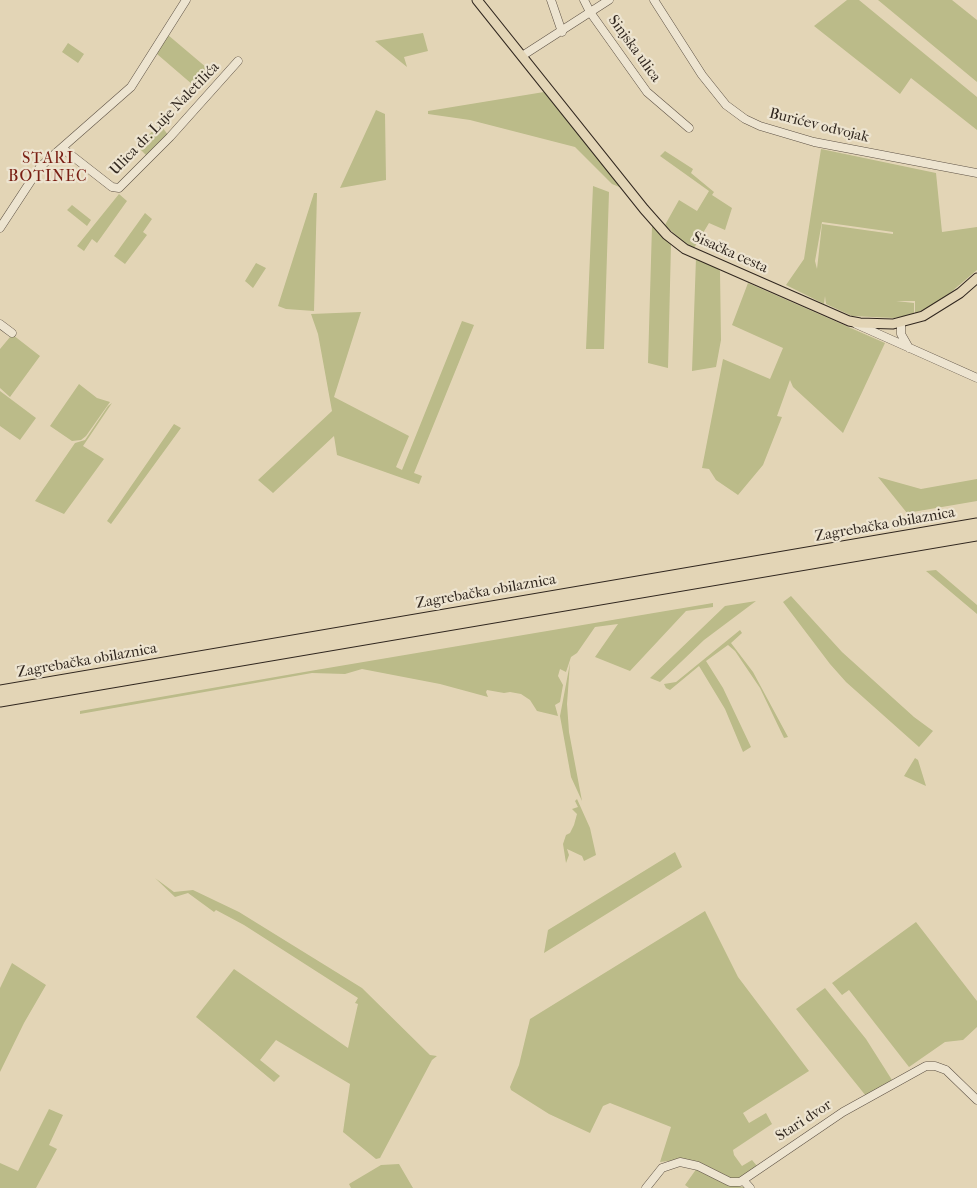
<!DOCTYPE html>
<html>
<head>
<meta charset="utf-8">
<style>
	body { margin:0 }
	canvas { display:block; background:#e3d5b6 }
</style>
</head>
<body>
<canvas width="977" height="1188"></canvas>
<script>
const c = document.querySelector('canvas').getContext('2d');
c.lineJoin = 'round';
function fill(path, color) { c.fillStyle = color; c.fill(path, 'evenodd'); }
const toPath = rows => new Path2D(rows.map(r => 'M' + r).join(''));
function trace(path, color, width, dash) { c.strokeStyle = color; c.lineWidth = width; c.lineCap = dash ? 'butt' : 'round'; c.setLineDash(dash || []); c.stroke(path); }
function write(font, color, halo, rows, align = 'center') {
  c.font = font + ' "IM FELL French Canon",serif'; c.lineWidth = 4.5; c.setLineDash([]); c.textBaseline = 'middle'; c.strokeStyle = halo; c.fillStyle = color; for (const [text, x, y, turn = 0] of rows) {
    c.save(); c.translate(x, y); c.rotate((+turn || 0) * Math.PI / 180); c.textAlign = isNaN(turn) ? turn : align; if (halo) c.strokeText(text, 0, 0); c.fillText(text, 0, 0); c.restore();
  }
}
const green = toPath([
	[847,0,859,0,977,97,977,130,911,78,900,94,814,26],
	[878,0,952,0,977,20,977,82],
	[423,33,428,51,404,57,407,67,375,41],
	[168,35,207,68,193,85,157,54],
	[68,43,84,54,78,63,62,52],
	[544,92,622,188,612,184,575,147,470,120,428,114,428,111],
	[376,110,385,114,386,180,340,188],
	[160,124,168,135,147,156,137,146],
	[821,149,936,173,942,232,977,227,977,270,944,298,915,314,915,301,896,301,914,303,914,314,894,318,852,316,826,304,825,296,824,304,786,285,804,259],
	[822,222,893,232,893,234,822,224,817,269,815,261],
	[665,151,693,169,691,173,714,192,712,195,732,208,725,230,709,223,694,248,683,242,665,225,679,200,697,211,709,191,660,156],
	[593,186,609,192,604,349,586,349],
	[314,193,317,193,314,311,286,309,278,306],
	[119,194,127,201,97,243,92,239,84,251,77,246],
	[72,205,91,220,87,226,67,210],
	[145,213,152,219,143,232,147,235,125,264,114,256],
	[652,226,671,244,668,368,648,363],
	[696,258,717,267,720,271,721,340,716,367,692,371],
	[256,263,266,268,253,288,245,281],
	[748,283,885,343,843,433,793,387,790,380,777,416,782,417,763,465,738,495,716,480,709,469,702,468,723,359,770,379,783,348,732,325],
	[361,312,334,397,409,436,396,467,402,470,462,321,474,325,414,473,422,476,419,484,337,455,334,436,273,493,258,480,332,411,318,334,311,314],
	[8,335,13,335,40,356,10,397,0,388,0,349,10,337],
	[79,384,97,398,110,402,86,436,81,440,72,441,50,426],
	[0,391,36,418,20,440,0,426],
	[112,403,83,446,104,459,64,514,35,501,75,443,85,440,108,406],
	[174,424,181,428,111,524,107,521],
	[878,477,921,489,977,479,977,501,907,513],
	[936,570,977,605,977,614,926,571],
	[791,596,842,652,914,717,933,731,919,747,846,682,830,664,783,602],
	[756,601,704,640,660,682,650,678,725,606],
	[713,603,713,607,686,611,630,671,595,657,618,624,595,627,577,653,571,657,566,672,560,669,558,676,563,685,560,702,555,705,558,716,537,711,530,700,521,694,510,692,504,693,487,690,486,692,488,697,440,684,362,669,345,674,312,673,80,714,80,711,310,671],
	[740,630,742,633,731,643,753,672,788,737,784,738,760,688,735,651,728,645,706,661,723,688,751,747,743,752,725,709,699,666,670,690,666,688,664,684,676,682],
	[570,663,567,704,569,732,582,801,571,777,560,716],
	[915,758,918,760,926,786,904,776],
	[577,799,590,828,596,855,584,861,582,856,567,849,569,855,566,863,563,844,566,835,570,833,574,825,577,814,572,809,578,807,575,801],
	[675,852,682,867,544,953,548,930],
	[155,878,174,892,193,890,239,912,362,988,430,1055,437,1056,432,1060,380,1158,376,1159,343,1132,350,1084,276,1040,260,1060,280,1076,274,1082,196,1017,234,969,348,1048,358,1004,355,1003,358,998,244,925,216,910,214,912,188,893,175,897],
	[705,911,738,977,809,1071,743,1113,749,1123,766,1113,772,1124,733,1150,734,1155,742,1166,752,1160,757,1166,742,1178,733,1181,678,1160,660,1162,671,1127,610,1103,603,1106,590,1133,549,1114,511,1090,510,1087,519,1065,530,1019],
	[916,922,977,1001,977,1027,963,1040,945,1042,909,1067,849,990,842,995,832,983],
	[12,963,46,985,24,1023,0,1072,0,988],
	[825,988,866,1039,892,1080,866,1096,796,1009],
	[49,1109,63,1115,49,1145,57,1149,36,1188,0,1188,0,1163,18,1171],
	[399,1164,413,1188,351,1188,349,1184,381,1165],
	[697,1168,728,1184,747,1188,689,1188,685,1185]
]);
const minor = toPath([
	[551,0,562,32],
	[584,0,590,12,647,92,689,128],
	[654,0,702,75,726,105,745,119,760,126,814,142,977,173],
	[522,56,609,0],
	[62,148,112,187,119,188,170,137,238,61],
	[0,228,40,167,131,87,186,0],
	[901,323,901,334,909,348],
	[0,324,12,333],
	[856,324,977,378],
	[743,1180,750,1188],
	[646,1188,662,1168,680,1162,698,1166,730,1182,740,1182,843,1112,926,1066,935,1066,946,1070,977,1100]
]);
const major = toPath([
	[477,0,644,209,667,235,685,249,849,321,860,323,893,324,923,316,960,293,977,278]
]);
const highway = toPath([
	[0,691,977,524],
	[0,701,977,535]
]);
const streetNames = [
	["Sinjska ulica",634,49,54],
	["Ulica dr. Luje Naletilića",165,119,-46],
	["Burićev odvojak",819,126,14],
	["Sisačka cesta",730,253,24],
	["Zagrebačka obilaznica",885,525,-10],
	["Zagrebačka obilaznica",486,592,-10],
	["Zagrebačka obilaznica",87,661,-10],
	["Stari dvor",804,1121,-33]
];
const neighbourhoodNames = [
	["STARI",48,159],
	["BOTINEC",48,177]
];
fill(green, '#bbbb89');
trace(minor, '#5e5245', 9);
trace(major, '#31271f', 11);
trace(highway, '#31271f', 13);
trace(minor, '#ede4d0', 8);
trace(major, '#e3d5b6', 9);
trace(highway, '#e3d5b6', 11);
write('15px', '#31271f', '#ede4d0', streetNames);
c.letterSpacing = '1px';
write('16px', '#7a1f14', '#ede4d0', neighbourhoodNames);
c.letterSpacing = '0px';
</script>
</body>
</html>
